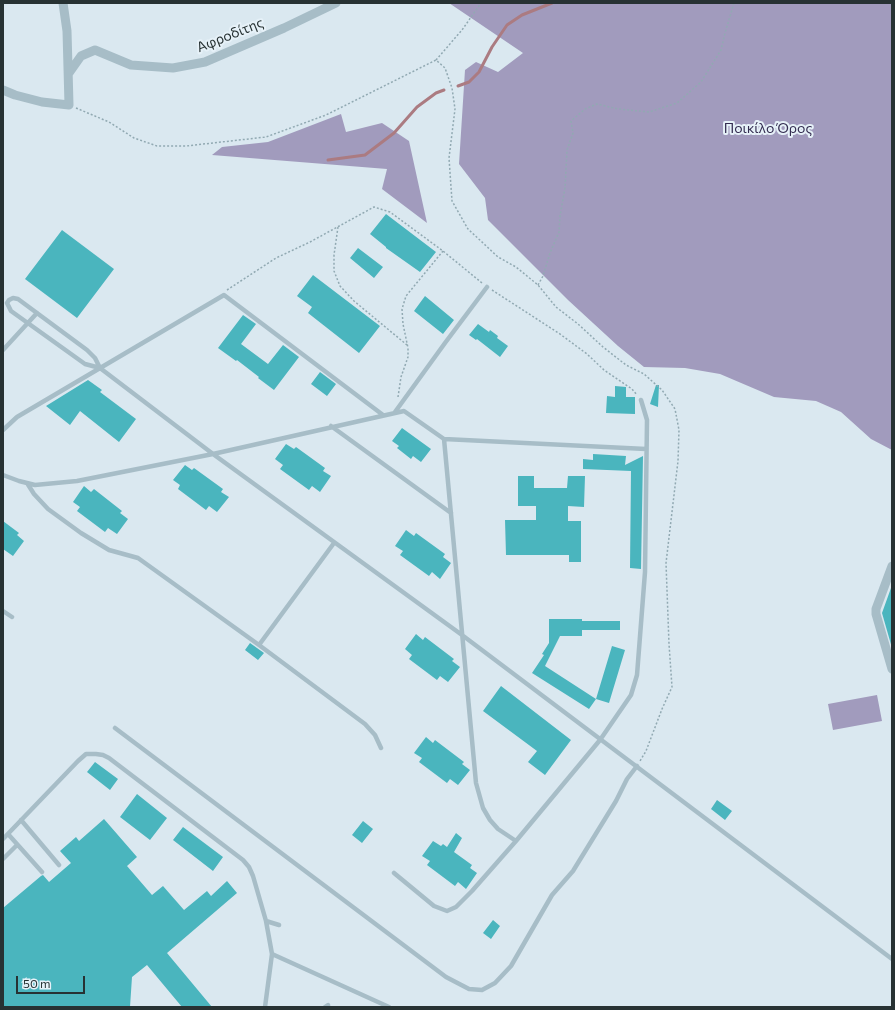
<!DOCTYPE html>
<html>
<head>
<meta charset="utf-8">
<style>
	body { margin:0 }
	#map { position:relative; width:895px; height:1010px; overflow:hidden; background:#dae8f0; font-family:Commissioner,sans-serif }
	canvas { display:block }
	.frame { position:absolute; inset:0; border:4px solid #273233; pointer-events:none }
	.scale { position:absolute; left:16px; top:976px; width:69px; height:18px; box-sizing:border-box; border:2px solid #273233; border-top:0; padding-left:5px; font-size:12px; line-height:14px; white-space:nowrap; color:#273233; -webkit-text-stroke:3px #e6f1f8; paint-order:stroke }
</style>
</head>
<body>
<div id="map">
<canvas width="895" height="1010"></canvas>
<div class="frame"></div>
<div class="scale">50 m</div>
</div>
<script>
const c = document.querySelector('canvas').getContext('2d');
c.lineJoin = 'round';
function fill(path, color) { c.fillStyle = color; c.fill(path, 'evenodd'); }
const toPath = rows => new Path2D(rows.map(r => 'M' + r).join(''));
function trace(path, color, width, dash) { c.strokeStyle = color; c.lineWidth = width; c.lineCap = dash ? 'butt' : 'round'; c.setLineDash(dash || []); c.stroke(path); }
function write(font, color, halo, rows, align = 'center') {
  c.font = font + ' Commissioner,sans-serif'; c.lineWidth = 4; c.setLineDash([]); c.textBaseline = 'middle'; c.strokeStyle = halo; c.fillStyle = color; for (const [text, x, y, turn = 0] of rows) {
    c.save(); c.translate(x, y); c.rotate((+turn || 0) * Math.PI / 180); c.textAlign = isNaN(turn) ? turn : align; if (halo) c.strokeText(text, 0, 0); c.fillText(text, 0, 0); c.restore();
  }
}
const green = toPath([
	[449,3,892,3,892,450,871,439,841,412,816,401,774,397,720,374,685,368,644,367,618,346,568,300,488,220,485,198,459,164,465,70,476,62,498,72,523,53],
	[341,114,346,132,382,123,409,141,427,223,382,189,387,169,212,155,222,147,268,142],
	[877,695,882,721,833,730,828,704]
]);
const stream = toPath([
	[458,86,469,82,479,72,492,47,507,25,522,15,552,3],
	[328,160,365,155,394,133,417,107,436,93,444,90]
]);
const building = toPath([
	[386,214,436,252,420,272,386,248,386,247,370,234],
	[62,230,114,269,77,318,25,279],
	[358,248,383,267,374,278,350,258],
	[313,275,380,326,359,353,308,313,312,307,297,296],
	[425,296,454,320,443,334,414,311],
	[243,315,256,324,241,344,268,364,283,345,299,357,274,390,258,378,259,377,237,360,236,361,218,348],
	[478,324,489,332,490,330,498,336,497,338,508,346,500,357,477,339,476,340,469,335],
	[320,372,336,384,327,396,311,384],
	[88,380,102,390,100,392,136,419,119,442,80,411,70,425,46,406],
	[656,385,659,385,658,407,650,404],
	[615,386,626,387,626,397,635,397,635,414,606,413,607,396,615,397],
	[402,428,431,449,421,462,413,456,411,459,397,448,399,446,392,441],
	[286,444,294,449,296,447,325,468,323,471,331,476,320,492,312,486,309,490,280,469,283,465,275,459],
	[593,454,626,456,625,465,643,456,641,569,630,568,631,471,583,469,583,459,593,460],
	[185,465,192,470,194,468,223,489,221,492,229,497,217,512,209,506,206,510,178,489,180,485,173,480],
	[518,476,534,476,534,488,567,488,568,476,585,476,584,507,568,506,568,521,581,521,581,562,569,562,569,555,506,555,505,520,536,520,536,506,518,506],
	[84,486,91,492,94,489,122,511,120,513,128,519,117,534,108,528,105,532,77,511,80,507,73,502],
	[3,521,19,533,17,535,24,541,13,556,3,549],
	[406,530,414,536,416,533,445,554,443,557,451,563,440,579,432,572,429,576,400,555,403,551,395,546],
	[891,588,892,588,892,648,882,613],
	[549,619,582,619,582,621,620,621,620,630,582,630,582,636,560,636,545,666,596,699,589,709,532,673,544,655,542,654,549,643],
	[416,634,423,640,425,637,454,659,452,661,460,667,448,682,440,676,437,680,409,659,412,655,405,649],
	[250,643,264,653,258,660,245,650],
	[612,646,625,650,609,703,596,699],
	[501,686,571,740,545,775,528,762,537,751,483,711],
	[426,737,433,743,435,740,464,762,462,764,470,770,458,785,450,779,447,783,419,762,422,758,414,753],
	[95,762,118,779,110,790,87,772],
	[137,794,167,818,150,840,120,817],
	[717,800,732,811,725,820,711,809],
	[104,819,137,857,127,866,152,895,163,886,184,910,207,891,211,896,227,881,237,893,167,953,212,1007,182,1007,147,965,132,977,130,1007,3,1007,3,908,41,876,43,875,49,882,71,863,60,851,76,837,79,841],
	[363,821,373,829,362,843,352,835],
	[183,827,223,857,213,871,173,840],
	[456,833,462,838,454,852,472,865,470,868,477,873,466,889,458,882,455,886,427,865,430,861,422,856,433,841,441,846,443,844,447,847],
	[493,920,500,926,491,939,483,933]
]);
const path = toPath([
	[436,60,462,30,481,3],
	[76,108,109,122,134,138,157,146,186,146,266,137,326,115,436,60,445,68,452,88,455,109,449,158,452,201,468,229,498,257,516,267,538,285,556,307,578,324,603,347,626,365,644,374,662,390,675,409,679,430,678,461,666,563,669,644,672,687,662,709,646,751,640,761],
	[338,227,334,255,334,271,340,286,354,301,407,345],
	[538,285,543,276,550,253,559,232,560,216,565,188,567,150,573,133,571,121,585,109,597,104,618,109,649,112,677,103,701,82,721,50,725,33,734,3],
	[227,290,276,258,310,242,374,207,390,212,443,251,482,283],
	[492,290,560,334,587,354,604,370,632,389,637,395],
	[398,397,401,377,408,357,408,348,403,324,402,309,406,296,443,251]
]);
const service = toPath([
	[3,350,37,313],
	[100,368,95,358,87,350,18,299,13,298,9,300,7,303,11,311,85,364,100,368,213,454,462,635,892,959],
	[395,412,445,343,487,287],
	[331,426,451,513],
	[3,430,17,417,224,295,383,415],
	[444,439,476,783,483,808,490,820,498,829,516,841],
	[3,475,19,481,35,485,77,481,213,454,404,411,444,439,646,449],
	[27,483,34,494,48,509,81,533,109,550,138,558,259,645,365,724,375,735,381,748],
	[3,611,12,617],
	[259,645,334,543],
	[115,728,446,977,469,989,482,990,495,983,511,966,552,895,573,871,616,801,627,779,637,766],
	[21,820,59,865],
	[8,834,42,872],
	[3,839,78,761,86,754,96,754,103,755,109,758,243,860,249,867,253,876,266,921,272,954,265,1007],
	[3,859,17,845],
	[394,873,434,906,447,911,456,907,472,891,516,841,600,740,631,695,637,675,645,572,647,420,641,400],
	[266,921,279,925],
	[272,954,389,1007],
	[325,1007,328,1005]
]);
const minor = toPath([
	[69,73,81,56,95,50,131,65,173,68,205,62,284,28,336,3],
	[3,90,15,95,42,102,69,105,67,31,63,3],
	[892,566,876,609,876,614,892,669]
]);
const streetNames = [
	["Αφροδίτης",230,35,-22]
];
const parkNames = [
	["Ποικίλο Όρος",768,128]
];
fill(green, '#a19bbd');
trace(stream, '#ab7b81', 3);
fill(building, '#4ab5be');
trace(path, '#91a9b2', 1.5, [2, 2]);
trace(service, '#a7bdc7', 4.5);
trace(minor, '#a7bdc7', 9);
write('14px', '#273233', '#e6f1f8', streetNames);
write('14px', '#332c50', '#e6f1f8', parkNames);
</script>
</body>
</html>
